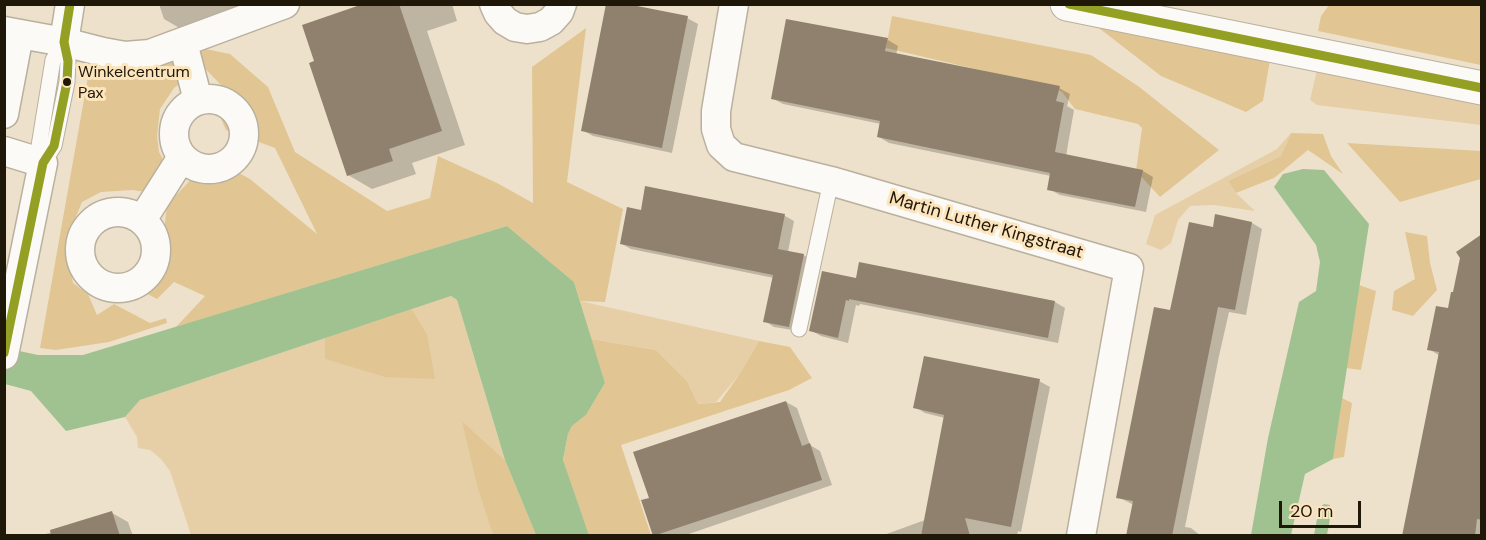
<!DOCTYPE html>
<html>
<head>
<meta charset="utf-8">
<style>
	body { margin:0 }
	#map { position:relative; width:1486px; height:540px; overflow:hidden; background:#eee1cb; font-family:"DM Sans",sans-serif }
	canvas { display:block }
	.frame { position:absolute; inset:0; border:6px solid #1f1708; pointer-events:none }
	.scale { position:absolute; left:1279px; top:501px; width:82px; height:27px; box-sizing:border-box; border:3px solid #1f1708; border-top:0; padding-left:8px; font-size:18px; line-height:21px; white-space:nowrap; color:#1f1708; -webkit-text-stroke:4px #fce5bd; paint-order:stroke }
</style>
</head>
<body>
<div id="map">
<canvas width="1486" height="540"></canvas>
<div class="frame"></div>
<div class="scale">20 m</div>
</div>
<script>
const c = document.querySelector('canvas').getContext('2d');
c.lineJoin = 'round';
function fill(path, color) { c.fillStyle = color; c.fill(path, 'evenodd'); }
const toPath = rows => new Path2D(rows.map(r => 'M' + r).join(''));
function trace(path, color, width, dash) { c.strokeStyle = color; c.lineWidth = width; c.lineCap = dash ? 'butt' : 'round'; c.setLineDash(dash || []); c.stroke(path); }
function write(font, color, halo, rows, align = 'center') {
  c.font = font + ' "DM Sans",sans-serif'; c.lineWidth = 6; c.setLineDash([]); c.textBaseline = 'middle'; c.strokeStyle = halo; c.fillStyle = color; for (const [text, x, y, turn = 0] of rows) {
    c.save(); c.translate(x, y); c.rotate((+turn || 0) * Math.PI / 180); c.textAlign = isNaN(turn) ? turn : align; if (halo) c.strokeText(text, 0, 0); c.fillText(text, 0, 0); c.restore();
  }
}
const green = toPath([
	[1317,70,1481,104,1481,125,1317,105,1310,100],
	[1291,133,1281,156,1228,181,1236,193,1255,211,1214,205,1190,206,1178,220,1171,243,1161,250,1146,244,1155,215,1277,149],
	[451,296,457,300,505,460,463,422,493,535,191,535,170,471,161,459,150,450,138,448,137,437,125,417,140,400,325,338,326,359,384,377,427,334,412,309],
	[580,301,759,341,739,375,716,402,698,404,687,381,656,350,591,339]
]);
const forest = toPath([
	[1329,5,1481,5,1481,65,1318,31,1321,16],
	[892,16,1091,55,1138,86,1219,150,1160,197,1136,171,1142,128,1138,124,1075,109,1062,92,1052,87,886,48],
	[1095,25,1270,60,1263,101,1246,112,1161,76],
	[586,28,567,182,623,209,605,302,580,301,574,282,507,226,176,327,205,296,174,282,157,299,140,290,159,275,167,205,211,158,250,179,317,234,275,148,226,130,217,110,221,85,192,55,201,48,230,54,268,87,295,152,387,211,430,198,438,156,497,183,533,203,532,67],
	[92,54,146,69,178,57,185,80,174,88,160,109,157,136,159,152,169,170,152,193,133,190,101,192,82,202,70,231,68,259,73,283,88,294,97,315,114,304,150,323,166,318,167,323,109,342,56,350,40,348],
	[1291,133,1323,134,1331,156,1343,174,1308,150,1274,178,1236,193,1228,181,1281,156],
	[1347,143,1481,151,1481,179,1400,202],
	[1405,232,1427,236,1430,263,1437,290,1413,316,1392,310,1394,291,1415,279],
	[1359,285,1376,291,1361,370,1346,368],
	[412,309,427,334,435,379,384,377,325,359,325,338],
	[591,339,656,350,687,381,698,404,720,402,739,375,759,341,790,347,812,378,789,390,621,445,651,535,589,535,563,461,568,434,572,426,586,415,605,383],
	[1342,398,1352,403,1344,457,1333,459],
	[462,421,505,460,536,535,493,535,477,485]
]);
const water = toPath([
	[1303,169,1324,170,1369,224,1333,459,1305,474,1291,535,1251,535,1268,438,1299,302,1316,291,1320,262,1316,245,1274,187,1283,174],
	[507,226,574,282,605,383,586,415,572,426,568,434,563,460,589,535,536,535,505,460,457,300,451,296,140,400,125,417,66,431,31,391,5,384,5,348,38,355,83,355],
	[1324,504,1330,505,1331,513,1327,535,1314,535,1319,508]
]);
const shadow = toPath([
	[159,4,274,4,188,33,164,19],
	[368,4,452,4,457,21,427,31,465,145,412,163,416,174,372,189,348,175,316,62],
	[687,18,698,24,672,153,593,136,582,130],
	[888,40,898,46,896,55,1059,88,1070,94,1067,106,1074,110,1066,156,1143,171,1153,177,1146,212,1060,195,1049,189,1051,176,889,143,879,137,881,124,783,104,772,98],
	[647,188,785,216,794,221,788,252,803,255,813,261,799,331,774,327,765,321,774,278,631,249,622,244,642,212],
	[1216,216,1252,223,1262,229,1246,315,1229,312,1219,356,1185,527,1191,528,1201,536,1128,536,1134,505,1118,497,1172,312,1214,229],
	[1482,236,1481,536,1403,536,1440,356,1429,349,1449,310],
	[860,264,1055,302,1065,308,1058,343,860,304,859,306,856,305,848,343,821,336,810,330,857,280],
	[1039,381,1050,387,1021,532,1018,531,1017,536,881,536,925,520,945,418,925,413,915,407],
	[786,402,797,408,810,445,820,451,832,485,683,536,654,536,651,498],
	[112,513,128,522,133,536,39,536]
]);
const building = toPath([
	[363,4,399,4,442,131,389,149,393,161,347,176,309,63,314,61,302,25],
	[606,4,627,4,688,16,662,148,581,131],
	[786,19,888,38,885,51,1060,86,1056,101,1064,103,1055,152,1143,170,1135,207,1047,190,1050,173,877,137,880,121,771,99],
	[645,186,785,214,778,249,804,254,789,327,763,322,773,275,620,244,627,207,641,210],
	[1215,214,1252,222,1235,310,1218,307,1172,536,1126,536,1133,501,1116,498,1154,307,1170,310,1189,222,1213,227],
	[1482,234,1482,520,1477,519,1475,536,1402,536,1439,352,1427,350,1436,306,1448,308,1451,292,1453,292,1460,258,1456,252],
	[859,262,1055,301,1048,338,849,299,849,301,846,300,838,338,809,331,822,271,856,278],
	[924,356,1040,379,1011,527,965,518,970,536,921,536,944,415,913,408],
	[786,401,802,446,810,443,822,480,653,536,641,500,649,498,633,452],
	[112,511,120,536,51,536,50,530]
]);
const lane = toPath([
	[43,163,54,146,67,82,68,61,64,42],
	[43,163,39,146,53,60,64,42],
	[799,329,831,181]
]);
const street = toPath([
	[494,4,498,13,505,21,515,27,527,29,540,27,551,21,559,12,562,4],
	[734,4,716,111,716,129,721,145,734,157,831,181,1129,268,1081,536],
	[4,31,64,42,103,52,125,56,150,54,285,4],
	[64,42,70,4],
	[183,43,198,100],
	'174 134a35 35 0 1 1 70 0a35 35 0 1 1-70 0Z',
	[4,114,19,35],
	[4,151,43,163,4,355],
	'80 250a38 38 0 1 1 76 0a38 38 0 1 1-76 0Z',
	[142,220,182,157]
]);
const secondary = toPath([
	[1067,4,1482,88]
]);
const bus1 = toPath([
	[1069,4,1482,88],
	[4,353,43,163,54,146,67,82,68,61,64,42,70,4]
]);
const markers = [
	[67,82,5,"#1f1708"]
];
const busNames = [
	["Winkelcentrum",78,73],
	["Pax",78,94]
];
const streetNames = [
	["Martin Luther Kingstraat",986,226,16]
];
fill(green, '#e6cfa6');
fill(forest, '#e1c693');
fill(water, '#a0c291');
fill(shadow, '#0003');
fill(building, '#8f816e');
trace(lane, '#b9b09e', 17);
trace(street, '#b9b09e', 31);
trace(secondary, '#b9b09e', 35);
trace(lane, '#fcfaf7', 15);
trace(street, '#fcfaf7', 28);
trace(secondary, '#fcfaf7', 33);
trace(bus1, '#93a023', 9);
for (const [x, y, r, color] of markers) { const dot = new Path2D(); dot.arc(x, y, r, 0, 2 * Math.PI); c.fillStyle = color; c.fill(dot); trace(dot, '#fce5bd', 2); }
write('16px', '#1f1708', '#fce5bd', busNames, 'left');
write('18px', '#1f1708', '#fce5bd', streetNames);
</script>
</body>
</html>
